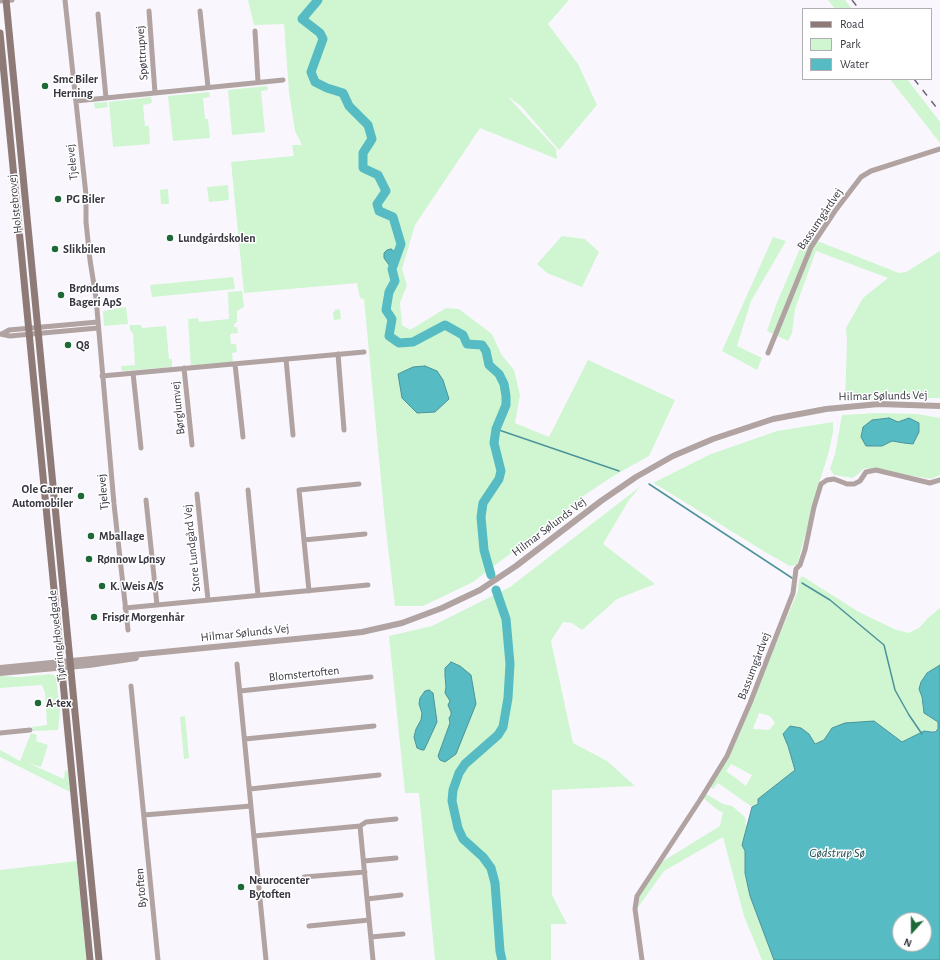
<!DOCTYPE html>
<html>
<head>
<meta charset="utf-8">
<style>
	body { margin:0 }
	#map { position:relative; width:940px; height:960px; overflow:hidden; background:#f9f7fd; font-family:"Alegreya Sans",sans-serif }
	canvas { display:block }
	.legend { position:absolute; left:802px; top:8px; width:130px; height:72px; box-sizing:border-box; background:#fff; border:1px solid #b0afb3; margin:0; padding:5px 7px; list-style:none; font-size:12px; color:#393741 }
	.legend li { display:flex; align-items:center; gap:8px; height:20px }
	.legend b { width:20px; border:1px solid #b0afb3 }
	.north { position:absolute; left:892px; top:912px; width:40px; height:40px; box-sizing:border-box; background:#fff; border:1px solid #b0afb3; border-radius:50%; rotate:201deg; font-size:11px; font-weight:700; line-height:16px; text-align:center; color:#393741 }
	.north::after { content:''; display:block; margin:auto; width:14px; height:18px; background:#1d6a38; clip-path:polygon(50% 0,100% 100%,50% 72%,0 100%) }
</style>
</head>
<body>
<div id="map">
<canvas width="940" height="960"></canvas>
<ul class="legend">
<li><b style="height:5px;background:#8e7b77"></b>Road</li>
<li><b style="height:11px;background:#cff6d1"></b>Park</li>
<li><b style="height:11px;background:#56bbc2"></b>Water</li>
</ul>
<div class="north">N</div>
</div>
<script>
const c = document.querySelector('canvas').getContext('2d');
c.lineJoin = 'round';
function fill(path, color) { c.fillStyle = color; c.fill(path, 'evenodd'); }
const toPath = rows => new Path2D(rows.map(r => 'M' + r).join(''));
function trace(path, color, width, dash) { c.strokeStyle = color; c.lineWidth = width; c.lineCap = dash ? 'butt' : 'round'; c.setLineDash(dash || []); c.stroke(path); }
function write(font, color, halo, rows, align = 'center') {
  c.font = font + ' "Alegreya Sans",sans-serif'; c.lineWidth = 3; c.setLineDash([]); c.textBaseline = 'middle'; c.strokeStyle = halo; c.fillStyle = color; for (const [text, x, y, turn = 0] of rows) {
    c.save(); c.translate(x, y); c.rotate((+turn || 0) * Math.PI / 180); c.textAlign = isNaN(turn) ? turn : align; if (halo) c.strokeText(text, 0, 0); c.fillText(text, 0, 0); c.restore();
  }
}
const green = toPath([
	[248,0,569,0,548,24,578,64,597,105,559,150,521,106,507,96,556,149,557,159,480,128,415,225,402,269,407,285,400,303,402,325,410,330,446,308,459,309,492,334,501,354,514,370,520,395,515,423,549,437,588,360,675,400,649,456,615,475,586,494,556,519,473,582,423,606,395,606,385,522,364,299,360,298,357,283,244,293,231,162,294,156,292,145,302,145,295,131,289,92,284,24,254,25],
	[828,0,845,0,852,9,835,9],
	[890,79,907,79,940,122,940,143],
	[267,86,268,90,261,91,265,132,232,135,228,90],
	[209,92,210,97,203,98,205,119,208,119,210,138,173,141,168,96],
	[151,97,152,103,143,105,145,126,149,126,150,144,113,147,109,102],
	[107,102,108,107,95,109,94,103],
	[228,185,229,200,209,202,207,187],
	[168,189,169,204,161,204,160,190],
	[562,236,585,239,599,252,582,287,547,273,537,264],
	[773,237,786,241,751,301,737,346,762,358,757,370,722,351],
	[804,239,820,242,899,273,906,272,940,251,940,398,845,399,847,342,846,328,863,298,888,278,816,251,795,309,792,333,788,341,767,331,776,305],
	[233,277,235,289,152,297,150,285],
	[242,291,244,307,237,311,237,322,234,324,234,327,237,327,238,333,230,334,231,344,236,344,237,352,232,353,233,363,191,367,188,319,198,318,199,322,229,319,228,292],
	[126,307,128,324,104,326,103,311],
	[336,309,340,310,341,319,334,320,333,313],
	[130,325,141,325,142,328,166,326,169,359,172,359,172,367,122,371,121,366,135,365,133,333,130,330],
	[879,413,917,414,940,418,940,475,931,479,865,468,853,478,834,475,830,469,835,454,842,415],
	[833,422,833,432,828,455,819,483,797,565,790,566,765,552,662,488,653,483,711,454,777,431],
	[641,486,629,500,603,544,655,584,617,599,582,630,572,623,563,622,551,641,573,743,607,761,635,786,552,790,552,895,567,924,551,924,551,960,435,960,419,793,405,793,389,636,432,626,510,587],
	[802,576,859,612,894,629,908,633,919,628,928,618,940,608,940,665,927,673,924,677,921,695,923,710,926,715,938,722,938,729,933,732,924,731,903,743,874,721,832,728,824,740,815,744,809,734,783,734,788,746,795,770,758,799,758,804,752,807,718,783,713,789,709,786,726,761,798,591,799,580],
	[759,713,770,716,775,723,769,730,753,729],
	[731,764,752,775,746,786,726,771],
	[50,674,56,676,60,711,58,730,33,731,32,727,47,725,45,693,42,685,0,688,0,676,19,677],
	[185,716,189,758,184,759,180,717],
	[31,733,37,735,36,741,48,745,41,767,28,763,64,779,65,770,68,771,70,792,0,757,0,750,20,761],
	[706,794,723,804,732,806,744,816,746,820,745,824,747,825,742,845,745,851,745,873,750,896,774,960,762,960,744,916,723,837,664,871,638,907,639,894,660,863,720,826,723,812,719,811,703,798],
	[77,861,86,960,0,960,0,870]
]);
const water = toPath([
	[391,249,398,254,392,269,384,258,384,253,387,250,391,249],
	[425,366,437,371,443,380,449,399,435,412,417,413,402,398,398,374,413,367,425,366],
	[889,418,898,422,909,418,919,423,919,432,913,444,904,443,892,441,882,446,866,446,861,437,863,427,872,420,889,418],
	[451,662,460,666,471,675,476,704,456,754,445,762,440,760,438,756,450,723,449,718,451,715,451,712,448,705,450,701,445,693,446,687,445,676,445,668,451,662],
	[940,665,940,960,774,960,750,896,745,873,745,851,742,845,752,807,758,804,758,799,795,770,788,746,783,734,790,726,801,728,809,734,815,744,824,740,832,728,845,723,874,721,902,742,924,731,931,732,935,732,938,729,938,722,924,713,922,697,919,689,921,682,927,673,940,665],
	[900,920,924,920,924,944,900,944,900,920],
	[429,690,433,693,437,722,426,746,424,750,422,750,417,748,414,737,416,729,421,720,422,713,419,704,420,698,425,691,429,690]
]);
const stream = toPath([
	[496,429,619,471],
	[649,484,792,578],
	[802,583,830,600,884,645,895,690,909,715,922,734]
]);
const river = toPath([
	[318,0,302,19,320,33,323,39,311,72,315,82,327,88,343,93,349,106,368,125,372,139,363,153,363,168,378,175,386,191,377,204,379,211,393,217,401,244,392,269,395,281,389,292,386,310,392,319,389,336,399,343,413,342,445,325,463,335,467,344,482,345,486,351,489,365,499,374,504,384,506,396,506,405,496,429,494,443,501,471,499,479,483,503,481,517,484,550,491,575],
	[496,590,506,619,510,664,508,698,503,727,498,735,465,764,459,773,453,790,452,801,458,828,463,839,483,857,491,868,495,883,500,951,502,960]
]);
const minor = toPath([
	[65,0,86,195,86,222,90,260,96,298,114,504,128,630],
	[0,1,12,0],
	[149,11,155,93],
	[200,11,208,87],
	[98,14,106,98],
	[255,31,258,82],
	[76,101,283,80],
	[0,334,10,336,98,328],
	[2,334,9,330,98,322],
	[768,353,811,247,835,211,861,177,871,171,940,149],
	[338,354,344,430],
	[286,359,293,435],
	[235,364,243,437],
	[184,368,192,445],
	[133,373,141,448],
	[102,376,364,352],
	[248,490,258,595],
	[197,494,208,600],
	[146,500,157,605],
	[304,540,365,534],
	[309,591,299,490,359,484],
	[125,608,368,585],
	[237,664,266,960],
	[131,686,158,960],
	[240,691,371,677],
	[0,733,30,730],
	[245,739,374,726],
	[250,789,379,775],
	[144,815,251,806],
	[360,826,366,822,396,819],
	[254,836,360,826,373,960],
	[364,861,396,858],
	[304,877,365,872],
	[367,899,401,895],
	[309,926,369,920],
	[371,937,403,934],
	[642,960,635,909,637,896,700,800,727,756,750,703,793,593,796,569,800,565,805,550,814,507,821,484,827,480,834,479,847,484,854,484,860,481,866,472,876,470,930,483,940,480]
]);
const tertiary = toPath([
	[0,668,336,635,362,632,402,623,442,608,480,590,516,566,601,501,636,477,673,456,713,439,773,419,826,409,879,404,940,406],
	[0,673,89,665,136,658]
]);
const secondary = toPath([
	[6,0,99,960],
	[0,33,90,960]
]);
const rail = toPath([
	[852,0,859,9],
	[914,79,940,112]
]);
const markers = [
	[45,86,4,"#1d6a38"],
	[58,199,4,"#1d6a38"],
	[170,238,4,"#1d6a38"],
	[55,249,4,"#1d6a38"],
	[61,295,4,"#1d6a38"],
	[68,345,4,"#1d6a38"],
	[81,496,4,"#1d6a38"],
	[91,536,4,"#1d6a38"],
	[89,559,4,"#1d6a38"],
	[102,586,4,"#1d6a38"],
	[94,617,4,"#1d6a38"],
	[38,703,4,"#1d6a38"],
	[241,887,4,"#1d6a38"]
];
const streetNames = [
	["Spøttrupvej",142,53,-94],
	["Tjelevej",72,162,-96],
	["Holstebrovej",15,204,-96],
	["Bassumgårdvej",820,219,-56],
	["Hilmar Sølunds Vej",883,396,-1],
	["Børglumvej",178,408,-96],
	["Tjelevej",103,492,-95],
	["Hilmar Sølunds Vej",549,527,-37],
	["Store Lundgård Vej",192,548,-96],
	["Hilmar Sølunds Vej",245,633,-6],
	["Tjørring Hovedgade",57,636,-96],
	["Bassumgårdvej",754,666,-69],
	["Blomstertoften",304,674,-6],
	["Bytoften",141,888,-95]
];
const poiNames = [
	["Smc Biler",53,79],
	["Herning",53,93],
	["PG Biler",66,199],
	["Lundgårdskolen",178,238],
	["Slikbilen",63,249],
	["Brøndums",69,288],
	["Bageri ApS",69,302],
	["Q8",76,345],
	["Ole Garner",73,489,"right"],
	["Automobiler",73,503,"right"],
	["Mballage",99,536],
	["Rønnow Lønsy",97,559],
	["K. Weis A/S",110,586],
	["Frisør Morgenhår",102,617],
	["A-tex",46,703],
	["Neurocenter",249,880],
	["Bytoften",249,894]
];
const waterNames = [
	["Gødstrup Sø",837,853]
];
fill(green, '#cff6d1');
fill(water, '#56bbc2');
trace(water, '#4d939b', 1);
trace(stream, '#4d939b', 1.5);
trace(river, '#56bbc2', 9);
trace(minor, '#b1a3a1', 5);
trace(tertiary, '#b1a3a1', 6);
trace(secondary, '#8e7b77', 7);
trace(rail, '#6b6972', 1.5, [7, 7]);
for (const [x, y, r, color] of markers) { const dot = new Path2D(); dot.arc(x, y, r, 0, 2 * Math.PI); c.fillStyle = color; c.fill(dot); trace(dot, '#fff', 1.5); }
write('12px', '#393741', '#fff', streetNames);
write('bold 12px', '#393741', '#fff', poiNames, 'left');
write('italic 13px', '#235053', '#fff', waterNames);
</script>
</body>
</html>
